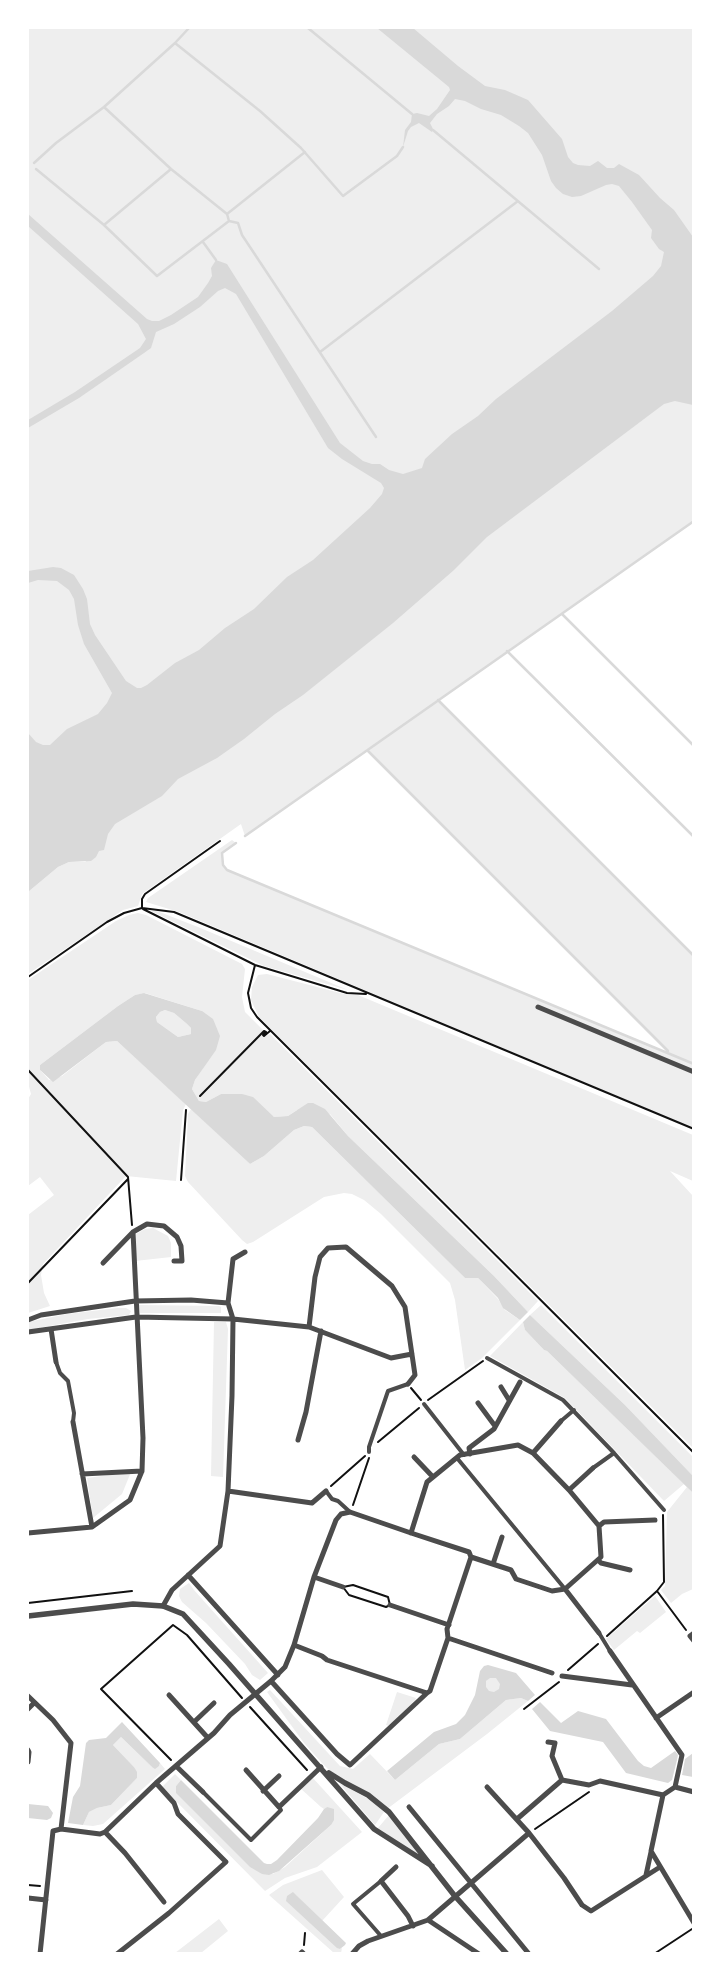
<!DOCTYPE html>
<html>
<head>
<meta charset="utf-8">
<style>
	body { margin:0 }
	#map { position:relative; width:721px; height:1981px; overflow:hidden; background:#fff; font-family:"Noto Sans",sans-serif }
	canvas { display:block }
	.frame { position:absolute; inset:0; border:29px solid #fff; pointer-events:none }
</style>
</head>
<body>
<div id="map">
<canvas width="721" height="1981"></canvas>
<div class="frame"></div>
</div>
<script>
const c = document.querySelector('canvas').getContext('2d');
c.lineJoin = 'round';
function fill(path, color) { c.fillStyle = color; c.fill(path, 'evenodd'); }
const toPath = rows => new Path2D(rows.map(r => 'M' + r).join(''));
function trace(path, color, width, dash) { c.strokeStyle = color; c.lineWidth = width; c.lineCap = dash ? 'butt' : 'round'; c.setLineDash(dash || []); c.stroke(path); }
const green = toPath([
	[28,28,693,28,693,521,438,700,693,956,693,1128,179,912,146,902,148,898,232,840,236,843,222,853,223,865,227,870,667,1052,368,751,245,836,241,824,142,894,138,906,123,910,28,974,28,892,58,867,69,862,86,862,28,786],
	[151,911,157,911,198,927,348,990,264,966],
	[138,913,146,915,242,964,245,969,242,997,245,1012,263,1030,262,1032,266,1036,270,1034,538,1301,528,1312,494,1276,348,1136,330,1114,297,1110,288,1116,274,1117,227,1094,221,1094,206,1102,199,1101,192,1089,195,1080,203,1068,202,1011,145,993,135,995,118,1006,40,1065,40,1070,49,1080,62,1076,106,1042,117,1041,186,1104,183,1110,176,1181,126,1176,43,1264,41,1275,44,1293,50,1306,28,1313,28,1215,54,1195,40,1177,28,1186,28,1099,31,1094,28,1083,28,980,116,921,129,915],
	[267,974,344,994,358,995,693,1135,693,1181,670,1171,693,1196,693,1448,259,1017,251,1000,252,987,258,975],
	[165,1010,174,1013,187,1024,191,1028,191,1034,178,1037,157,1022,156,1017,160,1012],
	[191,1109,250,1164,264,1156,294,1130,304,1126,312,1127,465,1278,478,1278,498,1299,505,1310,520,1320,482,1358,465,1370,455,1300,450,1283,381,1214,364,1200,352,1194,344,1193,324,1197,253,1242,247,1244,242,1240,188,1182,185,1176,188,1114],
	[153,1228,168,1236,171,1243,171,1257,135,1261,136,1234,145,1229],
	[139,1305,219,1306,221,1307,221,1313,140,1313],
	[541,1305,693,1457,693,1476,625,1405,530,1315],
	[117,1308,126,1308,131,1311,129,1315,88,1319,28,1330,28,1322,67,1314],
	[214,1322,226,1322,228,1329,223,1477,211,1476],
	[523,1322,525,1330,544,1350,547,1351,684,1484,664,1501,565,1398,490,1356],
	[131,1472,122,1494,93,1518,87,1478],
	[687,1487,693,1493,693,1589,682,1594,671,1603,661,1590,665,1586,667,1512],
	[189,1583,194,1590,268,1673,260,1680,252,1675,245,1664,206,1623,182,1602,179,1596,180,1589],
	[655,1596,666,1612,640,1633,637,1631,614,1650,606,1639],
	'485 1685a8 8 0 1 1 16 0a8 8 0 1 1-16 0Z',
	[270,1690,340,1766,353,1769,370,1754,395,1780,439,1744,460,1739,506,1700,521,1698,528,1701,487,1734,387,1809,336,1777,321,1762,304,1743,267,1692],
	[397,1692,416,1698,414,1703,389,1726,386,1725],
	[121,1737,152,1767,159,1766,160,1763,165,1769,103,1824,93,1826,83,1825,89,1812,97,1808,111,1805,137,1778,134,1767,113,1745],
	[175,1774,181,1780,176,1786,262,1874,273,1874,285,1867,331,1825,327,1807,324,1809,321,1807,300,1788,312,1777,362,1832,317,1867,285,1878,265,1891,164,1789,163,1786],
	[339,1783,374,1802,384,1812,375,1825],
	[389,1815,424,1860,378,1828],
	[322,1870,344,1897,322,1921,293,1892,340,1949,342,1948,341,1953,334,1953,269,1895,283,1885],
	[219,1919,228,1931,201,1953,175,1953]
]);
const water = toPath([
	[377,28,413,28,458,66,485,86,505,90,528,100,562,139,568,157,573,163,578,165,590,166,598,161,607,168,614,168,619,164,639,175,660,198,674,210,693,237,693,405,675,401,664,404,487,537,454,570,393,623,303,695,275,714,244,739,217,758,178,779,162,796,115,824,108,834,104,850,99,851,96,857,91,861,69,862,58,867,28,892,28,733,36,742,43,745,50,745,67,729,98,714,107,703,112,693,84,644,78,625,74,599,69,590,57,581,38,580,28,583,28,571,53,567,61,568,74,575,83,589,87,599,90,624,95,635,126,681,137,688,141,688,147,685,175,663,199,650,225,628,254,609,287,577,313,560,370,508,382,494,384,488,381,483,342,459,328,448,236,294,225,288,218,291,200,307,174,324,156,332,151,348,144,353,79,398,28,428,28,420,75,392,140,348,146,339,138,324,28,226,28,214,147,319,152,321,159,321,171,315,198,297,208,283,212,276,211,268,216,260,227,264,340,443,363,461,372,464,380,464,389,470,403,474,422,468,425,459,452,434,478,416,496,399,612,311,653,276,661,266,664,252,659,249,651,238,652,230,632,202,619,186,612,184,606,185,581,196,572,197,563,194,556,188,551,181,542,155,528,133,519,126,501,115,481,109,465,101,455,99,449,106,437,114,430,123,433,129,432,132,419,123,411,127,408,131,403,147,405,130,411,122,412,114,417,113,429,116,437,109,450,90,449,87],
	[144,993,202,1011,213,1019,220,1036,216,1050,195,1080,192,1089,199,1101,206,1102,221,1094,242,1094,253,1097,274,1117,288,1116,308,1103,313,1103,325,1109,348,1136,494,1276,528,1312,520,1320,503,1308,498,1298,478,1278,465,1278,312,1127,304,1126,294,1130,264,1156,250,1164,117,1041,106,1042,53,1082,40,1070,40,1065,118,1006,135,995],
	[165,1010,174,1013,187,1024,191,1028,191,1034,178,1037,157,1022,156,1017,160,1012],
	[530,1315,625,1405,693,1476,693,1493,547,1351,544,1350,525,1330,523,1322],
	[488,1665,516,1673,535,1695,528,1701,521,1698,506,1700,460,1739,439,1744,395,1780,387,1771,434,1732,456,1724,465,1715,475,1695,480,1671,484,1666],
	[490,1678,496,1678,500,1684,499,1689,494,1692,489,1691,486,1687,486,1681],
	[540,1702,561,1723,578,1711,606,1719,638,1761,644,1766,651,1768,675,1751,678,1755,677,1760,672,1780,668,1783,626,1773,603,1742,550,1731,532,1709],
	[122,1722,160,1763,159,1766,155,1769,152,1767,121,1737,113,1745,134,1767,137,1772,137,1778,111,1805,97,1808,89,1812,83,1825,68,1823,73,1797,80,1786,86,1743,89,1740,106,1738],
	[693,1753,693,1777,682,1775,685,1759],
	[181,1780,264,1863,267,1864,271,1864,277,1860,318,1818,324,1809,327,1807,334,1809,334,1820,331,1825,279,1871,269,1875,262,1874,250,1867,176,1793,176,1786],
	[28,1804,48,1806,53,1813,51,1818,47,1820,28,1818],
	[293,1892,346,1943,345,1945,340,1949,337,1948,286,1901,287,1896]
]);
const stream = toPath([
	[308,28,412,114],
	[175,43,260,111,301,148,343,196,397,156,403,147],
	[104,107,171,169,227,214,229,221,238,223,242,235,376,437],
	[433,130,599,269],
	[34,163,56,143,104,107,175,43,189,28],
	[36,169,104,225,157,276,229,221],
	[227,214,305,152],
	[104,225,171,169],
	[203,242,216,260],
	[320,352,518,201],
	[562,614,694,746],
	[507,651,694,837],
	[438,700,694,956],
	[368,751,668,1051],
	[245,836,694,521],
	[236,843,222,853,223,865,227,870,694,1064]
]);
const path = toPath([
	[142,908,142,899,145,894,220,841],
	[143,909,255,965,347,993,366,994],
	[255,965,248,993,251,1008,257,1017,694,1453],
	[28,977,107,922,124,913,142,908,174,912,694,1129],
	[28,1070,128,1177,132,1225],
	[200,1096,264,1031,266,1032,263,1035,264,1036,270,1031],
	[181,1180,186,1110],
	[28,1283,128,1179],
	[411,1388,421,1400],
	[428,1400,483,1361],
	[378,1442,419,1408],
	[331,1486,365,1456],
	[353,1505,369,1458],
	[353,1585,388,1597,390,1605,386,1607,349,1595,343,1587,353,1585],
	[657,1591,686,1630],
	[28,1603,132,1591],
	[607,1636,657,1591,664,1582,663,1515],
	[568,1670,598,1644],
	[250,1707,307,1770],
	[524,1709,559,1682],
	[171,1760,101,1689,173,1625,187,1635,242,1698],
	[535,1829,589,1792],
	[28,1885,40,1886],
	[304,1945,305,1933],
	[654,1954,692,1929]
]);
const pedestrian = toPath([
	[487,1358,563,1400,614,1453,664,1510],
	[56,1362,60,1373,68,1381,74,1413,73,1422],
	[424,1404,464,1455],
	[561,1421,574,1410],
	[369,1452,369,1447,388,1391,408,1384],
	[457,1458,565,1589],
	[593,1468,614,1453],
	[326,1491,332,1499,338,1501,350,1512],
	[599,1633,610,1651],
	[203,1792,251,1840,281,1810,279,1807],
	[381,1936,353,1904,381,1881]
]);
const minor = toPath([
	[538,1007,694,1072],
	[103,1263,133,1232,147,1224,164,1226,177,1237,181,1246,182,1261,174,1261],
	[28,1320,41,1315,135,1301,191,1300,228,1303],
	[309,1327,315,1277,320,1257,328,1248,346,1247,392,1286,405,1307,415,1375,408,1384],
	[51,1329,56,1362],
	[28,1332,136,1317,233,1319,309,1327,391,1358,412,1354],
	[501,1387,509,1400],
	[478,1403,495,1426],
	[73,1422,92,1527],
	[298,1440,306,1412,321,1331],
	[533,1453,561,1421],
	[470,1454,469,1448,494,1429,520,1382],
	[414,1457,433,1477],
	[82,1474,142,1471],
	[569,1490,593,1468],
	[228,1491,312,1503,326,1491],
	[599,1526,604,1522,655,1520],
	[28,1533,92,1527,130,1500,142,1471,143,1438,133,1232],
	[598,1560,601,1563,630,1570],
	[493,1564,502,1537],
	[188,1575,278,1675],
	[314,1577,343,1587],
	[565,1589,599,1633],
	[390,1605,449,1625],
	[163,1606,172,1590,220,1546,228,1491,232,1396,233,1319,228,1303,233,1259,245,1252],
	[694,1633,690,1636,694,1641],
	[448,1638,552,1673],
	[294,1645,322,1656,327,1660,427,1693,430,1691,448,1638,447,1629,471,1557],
	[610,1651,682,1755,675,1787],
	[562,1676,632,1685],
	[271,1681,337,1754,350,1765,427,1693],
	[169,1695,208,1738],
	[28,1696,53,1720,71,1743,61,1829,53,1831,40,1954],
	[28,1709,34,1703],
	[656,1718,694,1692],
	[194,1722,214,1703],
	[548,1742,555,1743,552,1756,562,1780],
	[28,1750,29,1752,28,1762],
	[176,1766,203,1792],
	[246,1770,279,1807,321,1767],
	[487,1787,529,1833,564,1878,582,1905,591,1911,660,1867],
	[263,1791,279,1776],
	[663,1795,651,1851,694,1923],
	[409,1807,529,1954],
	[517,1819,562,1780,589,1785,600,1781,663,1795,675,1787,694,1792],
	[61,1829,100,1834,105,1832,156,1783,214,1733,230,1715,271,1681,285,1667,294,1645,314,1577,336,1520,341,1514,350,1512,411,1533,469,1552,471,1557,511,1570,516,1579,552,1591,565,1589,601,1557,599,1526,569,1490,533,1453,518,1445,460,1455,427,1482,411,1533],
	[105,1832,125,1853,164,1902],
	[396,1867,381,1881,408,1916,413,1926],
	[646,1875,651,1852],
	[28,1898,46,1900],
	[428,1920,479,1954],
	[117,1954,169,1913,226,1862,178,1814,174,1803,156,1783],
	[300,1954,302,1952,304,1954],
	[352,1954,359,1946,368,1941,428,1920,529,1833]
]);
const tertiary = toPath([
	[28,1616,133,1604,163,1606,183,1614,229,1664,374,1829,432,1866],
	[329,1773,345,1783,368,1795,389,1812,454,1895,507,1954]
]);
fill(green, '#eee');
fill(water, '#d9d9d9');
trace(stream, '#d9d9d9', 2.5);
trace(path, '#111', 2);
trace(pedestrian, '#4c4c4c', 4);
trace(minor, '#4c4c4c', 5);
trace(tertiary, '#4c4c4c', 5.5);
</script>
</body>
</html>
